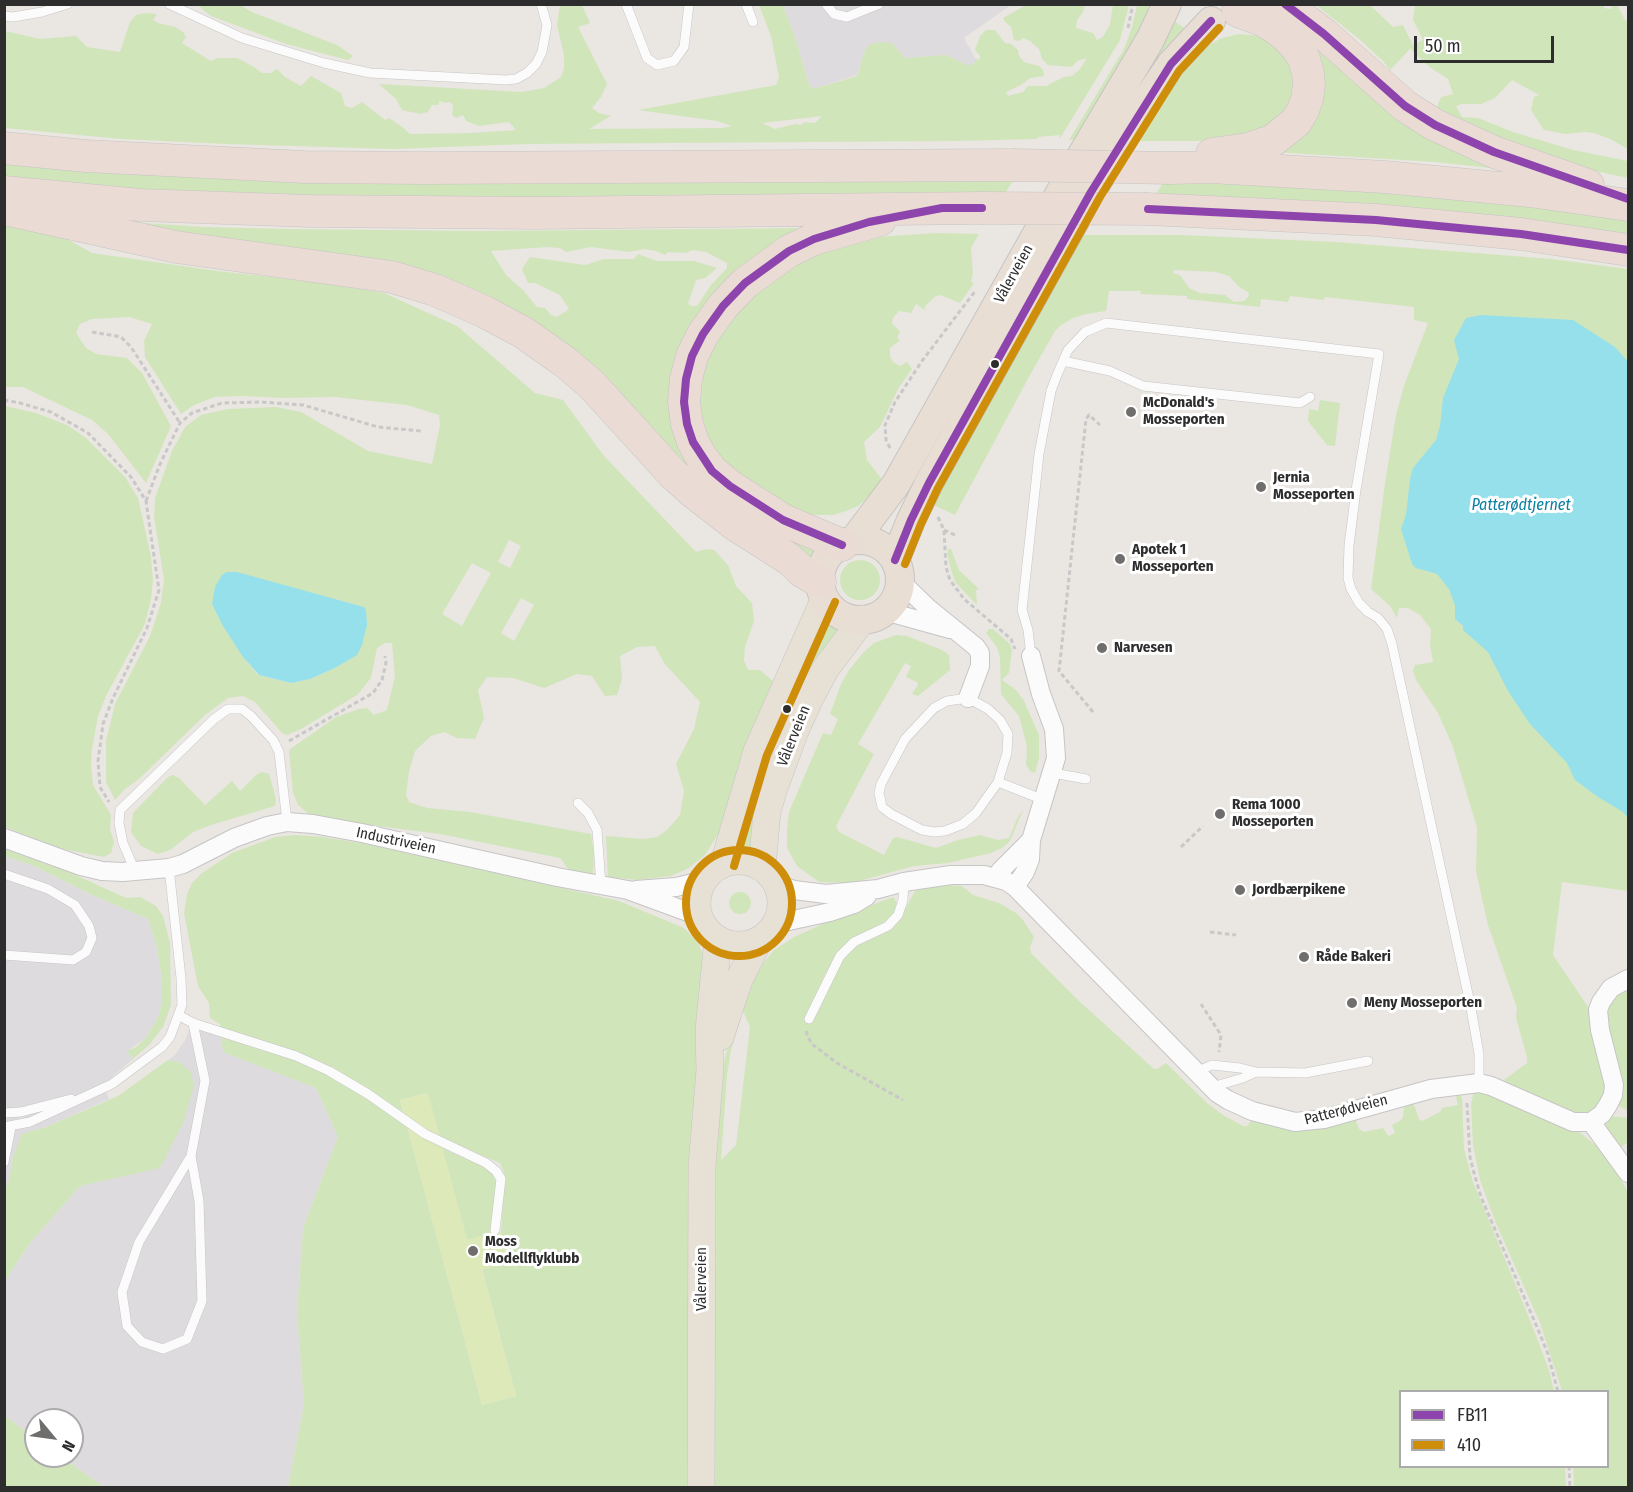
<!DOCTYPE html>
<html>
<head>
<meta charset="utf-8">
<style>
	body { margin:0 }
	#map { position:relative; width:1633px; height:1492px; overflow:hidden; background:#eae6e2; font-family:"Fira Sans Condensed",sans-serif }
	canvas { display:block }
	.frame { position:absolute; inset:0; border:6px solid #2d2d2d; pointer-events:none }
	.legend { position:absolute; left:1399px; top:1390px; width:210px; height:78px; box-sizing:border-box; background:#fff; border:2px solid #ababab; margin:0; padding:8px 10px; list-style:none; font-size:18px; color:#2d2d2d }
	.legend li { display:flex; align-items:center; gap:12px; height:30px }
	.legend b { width:30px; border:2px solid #ababab }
	.north { position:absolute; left:24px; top:1408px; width:60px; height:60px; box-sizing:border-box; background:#fff; border:2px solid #ababab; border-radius:50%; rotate:119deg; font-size:16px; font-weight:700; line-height:24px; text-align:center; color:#2d2d2d }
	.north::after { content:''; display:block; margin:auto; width:21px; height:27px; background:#6f6e6c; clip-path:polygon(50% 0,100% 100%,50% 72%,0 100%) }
	.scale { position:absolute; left:1414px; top:36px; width:140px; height:27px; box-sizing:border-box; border:3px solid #2d2d2d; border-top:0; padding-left:8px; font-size:18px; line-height:21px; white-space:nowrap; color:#2d2d2d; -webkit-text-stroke:4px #fff; paint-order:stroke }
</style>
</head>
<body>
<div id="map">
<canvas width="1633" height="1492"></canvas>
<div class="frame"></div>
<ul class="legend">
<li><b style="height:8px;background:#8e44ad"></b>FB11</li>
<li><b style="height:8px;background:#cf8e09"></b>410</li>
</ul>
<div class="north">N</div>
<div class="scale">50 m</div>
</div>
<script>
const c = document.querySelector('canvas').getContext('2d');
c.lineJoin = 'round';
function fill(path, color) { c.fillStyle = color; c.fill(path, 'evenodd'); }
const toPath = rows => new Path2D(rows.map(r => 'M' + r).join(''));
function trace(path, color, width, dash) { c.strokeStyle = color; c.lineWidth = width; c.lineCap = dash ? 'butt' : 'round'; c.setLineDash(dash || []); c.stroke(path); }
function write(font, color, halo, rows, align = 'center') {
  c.font = font + ' "Fira Sans Condensed",sans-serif'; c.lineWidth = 6; c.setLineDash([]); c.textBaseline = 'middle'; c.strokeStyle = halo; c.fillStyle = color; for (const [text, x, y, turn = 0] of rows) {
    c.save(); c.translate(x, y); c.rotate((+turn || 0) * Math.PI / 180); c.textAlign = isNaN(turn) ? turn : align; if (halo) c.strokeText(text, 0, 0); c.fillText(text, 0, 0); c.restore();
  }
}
const industrial = toPath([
	[783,5,1011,5,964,38,975,58,975,62,972,65,967,65,946,55,905,58,892,43,865,50,857,75,813,89,809,85,795,37],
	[5,856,34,866,90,894,148,919,157,947,162,981,162,1000,159,1015,146,1038,127,1051,133,1059,103,1085,109,1099,46,1127,23,1134,13,1157,9,1182,5,1188],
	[191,1025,221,1035,224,1052,316,1088,338,1137,303,1228,297,1313,304,1404,288,1487,104,1487,60,1456,72,1456,72,1420,36,1420,36,1439,5,1416,5,1281,30,1243,80,1186,160,1167,179,1062,168,1060,175,1055,185,1040]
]);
const green = toPath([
	[1428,4,1603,4,1604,8,1611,9,1612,5,1617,5,1625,20,1628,22,1628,149,1610,139,1594,133,1585,132,1565,134,1544,130,1531,110,1534,97,1539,95,1512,80,1495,98,1481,104,1462,104,1456,106,1462,117,1478,118,1513,132,1573,150,1628,161,1628,178,1571,166,1434,115,1441,97,1453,94,1448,79,1431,68,1413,52,1411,48,1390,70,1383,61,1359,39,1316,5,1370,5,1393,27,1403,25,1413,45,1423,40,1413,20,1415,5],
	[199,5,240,5,252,12,337,45,353,56,348,60,286,44,211,16,202,9],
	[560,5,582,5,590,23,578,27,607,84,601,97,592,108,599,113,611,116,589,129,722,128,732,126,717,121,638,110,776,85,779,77,771,36,759,5,783,5,795,37,809,85,813,89,857,76,865,50,869,45,879,42,892,43,905,58,946,55,967,65,972,65,975,62,975,58,979,60,980,56,975,50,980,36,986,30,995,30,1005,43,1011,44,1018,50,1019,56,1024,62,1039,66,1043,70,1044,76,1030,78,1021,85,1006,92,1008,96,1023,92,1028,86,1046,86,1064,77,1072,76,1080,69,1087,58,1077,61,1072,67,1048,65,1042,59,1039,49,1030,41,1023,38,1019,41,1014,40,1011,27,1005,22,1003,18,1026,5,1085,5,1083,12,1077,20,1076,28,1093,33,1097,40,1103,37,1110,24,1113,5,1129,5,1120,40,1059,140,1060,135,1038,137,1037,139,956,141,527,144,393,149,225,144,121,139,5,128,5,31,40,39,76,36,87,47,120,52,130,22,136,15,145,13,157,14,153,20,158,23,175,27,183,32,186,37,182,43,211,61,218,58,237,58,254,67,262,73,271,73,277,69,285,77,301,86,311,76,341,93,345,106,352,108,362,102,385,120,389,118,401,126,410,134,471,133,516,130,509,122,479,126,466,121,463,115,456,118,452,115,453,105,450,102,446,103,439,101,439,105,432,105,428,112,420,114,402,110,396,99,379,84,522,92,544,88,561,77,564,68,564,55,557,25],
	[822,116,815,123,806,122,800,125,795,124,775,129,762,123],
	[1137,5,1149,5,1145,27,1078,140,1069,140,1124,49,1132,27],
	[1174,21,1186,29,1111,141,1140,80,1167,39],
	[1239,34,1263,36,1289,55,1298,88,1277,126,1227,141,1138,141,1166,93,1195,56,1209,45,1222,38],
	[1310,39,1509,170,1435,162,1273,152,1290,144],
	[5,161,1014,179,1004,195,859,197,255,197,5,180],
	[1164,181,1364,188,1628,218,1628,237,1154,197],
	[84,219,204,227,289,229,482,231,806,228,744,271,676,422,819,547,810,558,711,490,538,324],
	[547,247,560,248,566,252,591,247,629,252,644,249,656,251,665,255,668,252,686,253,693,250,706,252,727,263,727,268,711,285,697,306,692,306,688,304,696,280,705,278,717,268,694,261,657,261,638,254,634,259,604,259,585,265,530,257,522,269,528,283,535,283,560,295,569,309,557,317,551,315,545,308,537,307,523,290,506,275,491,251],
	[5,221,56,233,92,253,218,271,315,282,384,293,457,326,535,393,563,400,604,456,696,552,706,549,714,550,728,565,736,586,752,603,754,621,745,647,744,661,748,670,760,670,773,681,752,730,720,831,705,855,689,868,671,876,637,880,608,877,606,836,643,839,657,837,667,830,680,815,684,791,676,764,694,729,700,702,664,663,655,646,637,647,620,656,622,679,617,695,605,696,592,676,577,674,544,688,513,678,487,677,478,690,484,718,475,739,457,738,444,732,431,736,415,751,409,772,406,795,409,802,427,808,470,812,591,834,594,852,593,875,569,870,560,858,440,834,330,820,310,815,298,805,293,793,289,750,336,717,359,709,367,708,374,715,387,710,395,676,392,643,385,643,377,648,371,678,357,695,301,729,287,735,282,733,255,702,243,696,228,698,205,715,139,779,125,789,115,800,106,782,106,741,115,704,150,636,161,603,164,579,154,517,155,498,172,451,185,427,201,415,227,409,276,407,301,412,368,451,432,464,440,425,439,415,407,405,335,397,283,398,241,396,215,397,194,405,181,414,145,357,144,341,152,324,129,317,92,319,80,324,76,333,86,348,96,354,127,358,142,373,171,426,146,483,108,434,92,420,23,387,5,387],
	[509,540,521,546,510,568,498,562],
	[472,563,491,573,462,626,442,614],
	[308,592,364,607,357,654,335,668,310,679,291,683,258,675,243,657],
	[521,598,534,605,514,641,501,633],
	[936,233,979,234,971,248,973,274,971,282,974,283,960,303,940,295,936,296,925,306,925,310,916,304,911,313,899,311,893,318,892,323,900,332,897,338,900,340,890,348,890,356,893,362,900,366,907,362,912,369,898,389,880,427,864,442,867,460,883,481,870,496,858,506,846,511,833,515,806,515,793,511,720,463,698,422,700,370,738,304,801,258,876,237],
	[1084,235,1181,235,1336,242,1551,259,1628,269,1628,383,1455,605,1455,619,1628,775,1628,891,1562,882,1553,955,1586,1004,1592,1011,1608,1079,1602,1103,1589,1113,1571,1114,1517,1089,1504,1080,1527,1063,1527,1057,1516,1018,1517,1008,1488,925,1476,871,1477,828,1453,747,1438,713,1416,680,1413,671,1415,665,1433,662,1430,645,1431,629,1420,615,1408,608,1399,608,1397,618,1390,606,1371,589,1385,483,1396,415,1404,386,1428,323,1414,320,1414,307,1325,297,1324,300,1290,296,1288,302,1261,299,1260,307,1187,299,1187,296,1140,294,1141,291,1109,291,1106,311,1086,314,1073,318,1061,325,1055,331,1030,375,955,515,934,505,987,406],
	[1174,270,1216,272,1229,276,1239,287,1248,292,1249,296,1244,301,1234,302,1225,295,1200,293,1189,288,1180,275,1173,273],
	[1320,400,1340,403,1335,446,1327,445,1308,421,1309,409,1318,411],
	[5,406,36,413,67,425,86,438,125,477,138,498,143,520,151,557,153,580,151,599,145,624,107,694,98,716,92,749,91,764,93,785,111,815,110,830,114,842,111,853,104,857,62,849,5,827],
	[948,549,951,549,959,570,979,589,976,590,977,605,955,582,950,566,947,552],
	'840 580a20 20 0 1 1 40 0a20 20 0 1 1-40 0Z',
	[828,624,841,630,755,851,742,848,769,752,801,679,821,644],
	[989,629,993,629,1010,644,1012,650,1009,673,1002,680,1016,690,1024,701,1039,735,1039,758,1035,773,1031,772,1026,765,1027,746,1019,716,1001,694,1000,658,997,647,986,633],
	[896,635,907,636,942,650,949,655,950,670,918,696,912,694,918,685,917,682,906,677,911,666,905,663,858,744,874,754,836,826,839,832,884,855,893,838,897,837,936,848,958,840,980,835,998,840,1009,838,1018,817,1023,810,1010,841,1002,848,991,853,948,863,914,866,852,883,819,882,797,866,787,848,787,829,789,812,823,733,831,735,838,719,830,714,841,684,849,670,863,653,874,643],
	[262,772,269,774,276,799,275,806,211,825,193,832,170,850,158,854,141,846,131,832,133,813,168,777,173,775,179,778,205,805,232,781,240,791,256,775],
	[295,835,322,837,367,844,619,901,684,928,698,942,705,960,688,1487,288,1487,304,1404,297,1313,303,1228,338,1137,316,1088,223,1052,221,1035,314,1067,349,1087,407,1126,482,1405,516,1396,482,1269,509,1262,501,1231,505,1175,500,1163,440,1138,427,1093,400,1100,404,1117,314,1060,275,1045,220,1028,220,1024,210,1018,209,1003,198,986,184,913,187,894,192,883,202,873,232,853,275,837],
	[4,849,69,872,126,898,140,897,156,906,163,916,170,943,171,1005,163,1027,149,1045,133,1059,127,1051,136,1047,146,1038,159,1015,162,1000,162,981,157,947,148,919,90,894,34,866,5,856],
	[941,885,962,886,973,895,999,903,1016,913,1023,920,1034,937,1030,947,1031,953,1078,1000,1154,1069,1157,1069,1166,1063,1207,1103,1223,1115,1243,1126,1247,1126,1252,1120,1355,1118,1359,1129,1364,1132,1383,1128,1388,1136,1395,1133,1392,1125,1400,1121,1403,1117,1404,1105,1412,1101,1415,1107,1419,1119,1422,1121,1440,1112,1442,1108,1458,1105,1455,1092,1457,1092,1462,1098,1464,1149,1473,1182,1530,1320,1549,1370,1554,1391,1400,1392,1400,1466,1565,1467,1566,1487,714,1488,716,1161,721,1088,724,1062,729,1042,756,972,774,950,794,937,825,923,893,897,898,905,895,912,883,923,856,936,845,944,825,974,813,1001,839,964,858,943,888,929,899,921,915,891,929,886],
	[743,1011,750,1027,736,1145,721,1160,727,1075,731,1050],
	'729 903a11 11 0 1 1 22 0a11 11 0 1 1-22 0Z',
	[1628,986,1628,1111,1617,1105,1605,1008,1609,1000],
	[168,1060,179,1062,190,1071,194,1085,184,1121,160,1168,80,1186,30,1243,5,1281,5,1188,9,1181,13,1157,22,1134,46,1127,118,1096],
	[1474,1090,1506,1097,1579,1132,1598,1147,1617,1171,1628,1193,1628,1487,1574,1487,1573,1467,1608,1466,1608,1392,1562,1391,1540,1323,1495,1221,1480,1180,1473,1145,1471,1105],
	[1610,1116,1628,1118,1628,1142,1621,1147,1607,1129,1606,1124],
	[442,1148,484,1167,493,1174,496,1182,492,1234,467,1240],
	[5,1416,36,1439,36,1456,60,1456,104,1487,5,1487]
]);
const pitch = toPath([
	[428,1093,467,1240,501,1231,509,1262,482,1270,516,1396,482,1405,400,1100]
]);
const water = toPath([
	[1481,315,1573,320,1615,347,1628,362,1628,818,1623,812,1598,797,1575,780,1567,763,1530,724,1508,691,1488,652,1463,630,1463,626,1455,619,1455,605,1449,589,1437,574,1416,568,1412,564,1401,529,1406,515,1410,479,1413,468,1436,440,1440,426,1443,398,1459,359,1454,340,1466,318],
	[227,572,237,572,364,607,366,610,367,625,362,645,357,655,335,668,310,679,291,683,259,675,243,657,223,626,212,604,215,587,222,575]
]);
const path = toPath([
	[1128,28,1133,4],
	[92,332,121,337,131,347,180,423],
	[4,400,20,403,51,412,88,433,131,477,146,501,159,590,147,628,113,698,103,724,98,761,100,787,109,802],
	[890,448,886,440,885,425,895,402,922,361,976,290],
	[146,501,160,464,180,423,192,413,222,403,261,402,303,405,378,427,421,431],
	[938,517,944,530,946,567,950,580,964,599,1011,639,1015,649],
	[944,530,955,535],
	[1093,712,1059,671,1086,419,1089,415,1100,425],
	[289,741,373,693,382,680,386,663,385,656],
	[1181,847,1203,826],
	[1210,932,1236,935],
	[1201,1004,1221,1035,1219,1052],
	[806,1031,808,1037,812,1044,837,1063,903,1100],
	[1467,1103,1470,1157,1474,1173,1481,1197,1537,1327,1548,1354,1558,1392],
	[1569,1466,1570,1488]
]);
const service = toPath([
	[169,4,242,38,324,63,370,73,506,80,516,79,527,73,536,64,542,52,547,25,541,4],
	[626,4,647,58,657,65,674,61,684,47,689,4],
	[746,4,753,22],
	[826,4,834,14,847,17,879,4],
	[4,16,13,17,42,12,68,4],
	[1063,361,1110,371,1143,386,1300,403,1310,397],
	[1031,656,1028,630,1022,610,1039,454,1051,391,1057,375,1068,350,1085,332,1106,323,1379,354,1356,490,1349,545,1348,578,1351,589,1359,603,1368,612,1378,618,1387,629,1392,644,1471,1008,1479,1054,1479,1083],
	[968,698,988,709,1000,720,1008,734,1007,753,998,782,976,813,963,824,945,831,934,832,922,830,891,814,882,807,879,793,881,784,905,739,934,708,947,701,968,698],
	[1053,773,1086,779],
	[998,782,1044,800],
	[578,803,588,813,597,830,601,885],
	[135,871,123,843,119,823,120,810,214,719,228,709,242,709,251,716,273,740,279,752,287,822],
	[4,874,48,889,75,905,89,926,92,938,86,952,73,960,4,955],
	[180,1016,193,1023,296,1056,329,1071,368,1094,425,1134,486,1163,496,1171,501,1179,495,1230],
	[809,1019,840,956,854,942,888,926,898,915,903,900,904,882],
	[1196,1072,1212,1065,1240,1068,1256,1072,1305,1073,1368,1061],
	[1212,1087,1243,1078,1256,1072],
	[4,1113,21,1112,71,1099],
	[4,1127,30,1122,112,1084,162,1047,170,1037,182,1005,181,978,169,868],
	[191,1156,199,1201,202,1301,187,1339,163,1349,142,1342,127,1326,122,1292,139,1242,191,1156,205,1081,193,1023],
	[4,1162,11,1127]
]);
const minor = toPath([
	[900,581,928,608,976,647,980,653,980,666,968,698],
	[885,611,950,629],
	[4,838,81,866,102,871,123,872,169,868,183,864,234,838,267,826,287,822,313,824,362,833,557,877,628,890,699,916],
	[996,877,1001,870,1031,840],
	[777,884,794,890,826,894,878,889,904,882,951,875,984,875,1006,881,1015,887,1217,1093,1228,1100,1252,1111,1295,1122,1324,1119,1431,1089,1479,1083,1491,1086,1573,1122,1591,1122,1602,1114,1608,1105,1613,1095,1614,1085,1600,1030,1598,1010,1601,1002,1611,988,1628,979],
	[1015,887,1025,872,1030,859,1031,840,1056,758,1054,729,1041,694,1031,656],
	[636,890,676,887,702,881],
	[775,924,830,912,854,904,867,896],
	[1591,1122,1628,1173]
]);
const primary = toPath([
	'697 903a42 42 0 1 1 84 0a42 42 0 1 1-84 0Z',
	[724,863,757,751,825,598],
	[762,867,767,812,773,791,795,731,809,700,826,668,863,619],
	[720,1037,739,980,759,940],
	[701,1488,702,1166,710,1070,709,1030,718,939]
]);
const trunk = toPath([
	[854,540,896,484,1067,180,1150,40,1167,4],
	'820 580a40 40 0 1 1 80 0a40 40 0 1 1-80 0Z',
	[895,560,911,520,929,483,1091,192,1150,95,1171,64,1211,21]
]);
const motorway = toPath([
	[1284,4,1324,34,1405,106,1435,125,1494,152,1588,185],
	[4,148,86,156,305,167,423,168,1013,165],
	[1212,154,1248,149,1272,141,1296,122,1303,110,1307,99,1309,85,1308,73,1304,59,1297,48,1286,36,1274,27,1262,20,1238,11],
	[1170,168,1211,167,1385,177,1530,191,1628,205],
	[4,192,140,205,310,211,535,213,982,208],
	[4,209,176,247,392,277,435,290,485,312,524,333,565,362,592,385,672,473,693,492,734,524,789,559,803,572,820,582],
	[1148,209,1376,220,1521,234,1628,250],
	[842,545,783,520,730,486,712,471,702,458,693,442,687,424,684,402,686,379,692,356,703,334,723,306,745,283,789,251,814,239,880,220]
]);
const motorwayBridge = toPath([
	[1013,165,1170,168],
	[982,208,1148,209]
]);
const bus1 = toPath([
	[1285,4,1324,34,1405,106,1435,125,1494,152,1628,199],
	[1148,209,1376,220,1521,234,1628,250],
	[842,545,783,520,730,486,712,471,693,442,687,424,684,402,686,379,692,356,703,334,723,306,745,283,789,251,814,239,869,222,942,208,982,208],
	[895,560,911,520,929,483,1091,192,1171,64,1211,21]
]);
const bus2 = toPath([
	[905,564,921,524,938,488,1100,197,1179,71,1219,28],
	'686 903a53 53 0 1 1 106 0a53 53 0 1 1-106 0Z',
	[734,866,767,755,835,602]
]);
const markers = [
	[995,364,5,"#2d2d2d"],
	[1131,412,6,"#6f6e6c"],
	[1261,487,6,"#6f6e6c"],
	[1120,559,6,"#6f6e6c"],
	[1102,648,6,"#6f6e6c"],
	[787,709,5,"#2d2d2d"],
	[1220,814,6,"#6f6e6c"],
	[1240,890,6,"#6f6e6c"],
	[1304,957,6,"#6f6e6c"],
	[1352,1003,6,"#6f6e6c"],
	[473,1251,6,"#6f6e6c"]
];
const streetNames = [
	["Vålerveien",1014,274,-61],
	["Vålerveien",794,736,-68],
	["Industriveien",396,841,12],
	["Patterødveien",1346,1110,-14],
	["Vålerveien",702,1279,-90]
];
const poiNames = [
	["McDonald's",1143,403],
	["Mosseporten",1143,420],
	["Jernia",1273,478],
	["Mosseporten",1273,495],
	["Apotek 1",1132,550],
	["Mosseporten",1132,567],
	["Narvesen",1114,648],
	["Rema 1000",1232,805],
	["Mosseporten",1232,822],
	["Jordbærpikene",1252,890],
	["Råde Bakeri",1316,957],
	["Meny Mosseporten",1364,1003],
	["Moss",485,1242],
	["Modellflyklubb",485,1259]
];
const waterNames = [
	["Patterødtjernet",1521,506]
];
fill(industrial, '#dedbde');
fill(green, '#d1e5bb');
fill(pitch, '#dde9b9');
fill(water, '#96e0ec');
trace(service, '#c6c5c5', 10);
trace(minor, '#c6c5c5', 20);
trace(primary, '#c6c4c3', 28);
trace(trunk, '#c6c4c3', 30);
trace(motorway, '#c6c4c3', 33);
trace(path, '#c8c8c8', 3, [4.5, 3]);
trace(service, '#fcfbfb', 9);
trace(minor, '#fcfbfb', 18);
trace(primary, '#e7e0d4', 27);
trace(trunk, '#e8ded4', 28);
trace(motorway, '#eadbd4', 32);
trace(motorwayBridge, '#c6c4c3', 33, []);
trace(motorwayBridge, '#eadbd4', 32);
trace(bus1, '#8e44ad', 8);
trace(bus2, '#cf8e09', 8);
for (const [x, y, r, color] of markers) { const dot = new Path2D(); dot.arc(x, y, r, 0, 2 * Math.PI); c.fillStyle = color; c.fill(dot); trace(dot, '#fff', 2); }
write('15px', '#2d2d2d', '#fff', streetNames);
write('bold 15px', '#2d2d2d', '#fff', poiNames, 'left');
write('italic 16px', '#0c80a2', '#fff', waterNames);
</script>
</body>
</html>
